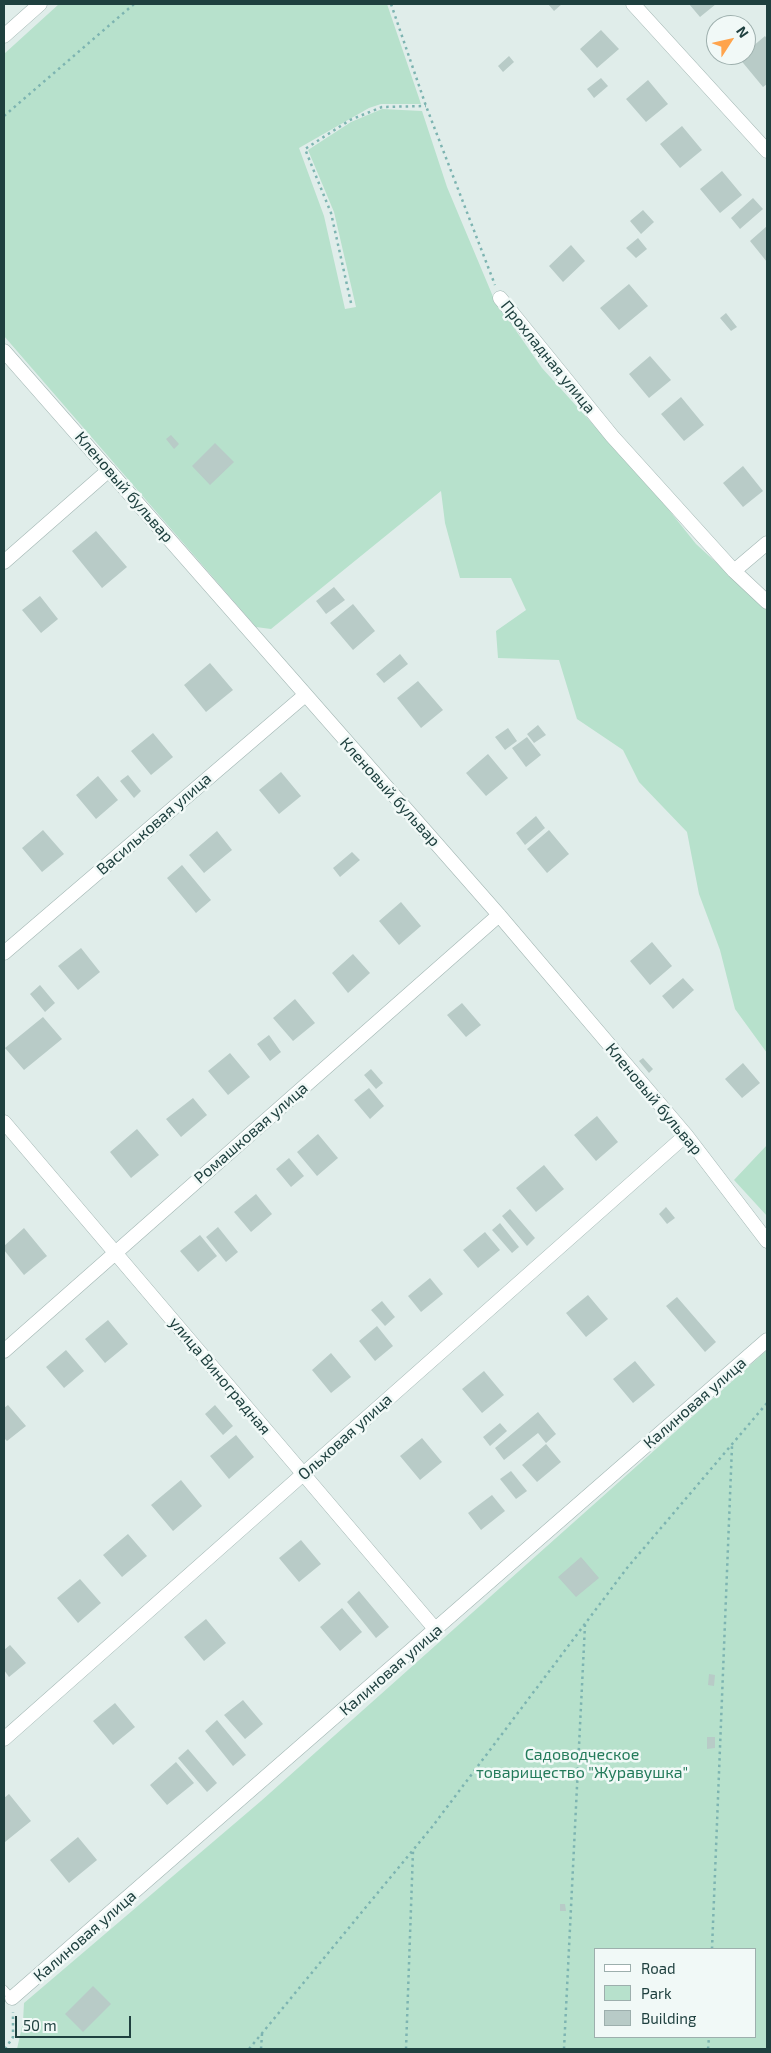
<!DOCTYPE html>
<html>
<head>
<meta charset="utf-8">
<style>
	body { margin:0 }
	#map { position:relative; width:771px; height:2053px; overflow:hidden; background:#e0edea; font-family:"Exo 2",sans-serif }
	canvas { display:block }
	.frame { position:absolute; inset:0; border:5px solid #1f403f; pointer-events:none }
	.legend { position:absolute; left:594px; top:1948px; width:162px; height:90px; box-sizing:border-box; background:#f1f9f7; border:1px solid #9dafad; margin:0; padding:6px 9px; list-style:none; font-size:15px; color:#1f403f }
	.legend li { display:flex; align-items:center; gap:10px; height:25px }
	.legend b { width:25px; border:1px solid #9dafad }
	.north { position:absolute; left:706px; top:15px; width:50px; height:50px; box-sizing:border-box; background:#f1f9f7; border:1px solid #9dafad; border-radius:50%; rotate:55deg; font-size:14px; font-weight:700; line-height:20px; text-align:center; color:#1f403f }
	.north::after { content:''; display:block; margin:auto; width:18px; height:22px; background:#ffa44c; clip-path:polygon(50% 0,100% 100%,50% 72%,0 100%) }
	.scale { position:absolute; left:15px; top:2016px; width:116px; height:22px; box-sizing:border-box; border:2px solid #1f403f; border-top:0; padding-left:6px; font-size:15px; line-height:18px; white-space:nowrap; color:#1f403f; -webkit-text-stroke:4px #f1f9f7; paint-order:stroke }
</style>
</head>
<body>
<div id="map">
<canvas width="771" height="2053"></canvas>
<div class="frame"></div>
<ul class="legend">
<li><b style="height:6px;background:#fff"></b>Road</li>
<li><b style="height:14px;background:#b7e1cc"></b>Park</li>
<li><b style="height:14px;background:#b8cbc7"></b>Building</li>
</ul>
<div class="north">N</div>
<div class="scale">50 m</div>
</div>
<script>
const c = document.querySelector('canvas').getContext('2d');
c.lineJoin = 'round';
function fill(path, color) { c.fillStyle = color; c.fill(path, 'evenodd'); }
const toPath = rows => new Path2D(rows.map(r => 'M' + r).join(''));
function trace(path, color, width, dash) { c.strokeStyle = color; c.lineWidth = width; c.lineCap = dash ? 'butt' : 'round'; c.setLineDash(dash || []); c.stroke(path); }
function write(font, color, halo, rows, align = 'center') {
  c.font = font + ' "Exo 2",sans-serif'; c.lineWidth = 5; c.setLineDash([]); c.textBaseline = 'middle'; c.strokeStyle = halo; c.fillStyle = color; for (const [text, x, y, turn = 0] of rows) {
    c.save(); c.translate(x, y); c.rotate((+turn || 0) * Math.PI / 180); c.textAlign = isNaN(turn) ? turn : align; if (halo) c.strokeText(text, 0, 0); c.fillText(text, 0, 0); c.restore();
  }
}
const green = toPath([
	[59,4,387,4,421,104,381,104,369,108,299,148,324,216,345,309,356,307,334,212,308,150,351,122,382,109,422,111,447,187,494,299,542,368,657,495,696,544,767,609,767,1053,735,1009,720,950,699,894,687,832,639,782,623,750,577,719,559,660,498,658,496,631,526,610,511,578,460,578,445,523,441,491,271,629,256,627,4,336,4,54],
	[767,1145,767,1216,734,1180],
	[767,1350,767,2049,17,2049,23,2022,24,2003,261,1801],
	[595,1949,755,1949,755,2037,595,2037]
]);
const building = toPath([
	[548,4,562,4,554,11],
	[689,4,716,4,700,17],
	[601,30,619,49,597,68,580,49],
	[765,36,767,39,767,84,763,87,739,58,746,55,746,52],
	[509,56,514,62,503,72,498,66],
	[601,78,608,86,594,98,587,89],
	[648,80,668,104,646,122,626,99],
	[682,126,702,150,680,168,660,144],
	[722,171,742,195,720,213,700,189],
	[753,198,763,209,740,229,731,218],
	[643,210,654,222,641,234,630,221],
	[767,226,767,262,750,241],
	[638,238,647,249,636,258,626,248],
	[571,245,585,261,563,282,549,266],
	[629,284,648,306,619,330,600,308],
	[726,313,737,327,731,331,720,318],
	[650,356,671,380,649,398,629,374],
	[681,397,704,425,684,441,661,414],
	[171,435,179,444,174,449,166,439],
	[215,443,234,462,210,485,192,466],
	[743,466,763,491,743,507,723,483],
	[96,531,127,567,102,588,72,551],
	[334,587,345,600,326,614,316,601],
	[40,596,58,619,41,633,22,610],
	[353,604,375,631,353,650,330,623],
	[400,654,408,664,384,683,376,674],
	[210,663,233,690,206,712,184,685],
	[418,681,443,710,421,728,397,698],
	[538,725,546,735,534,743,527,734],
	[508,728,517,741,505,750,495,737],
	[153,733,173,757,151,775,131,751],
	[527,737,541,755,526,767,512,748],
	[488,754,508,778,486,796,466,773],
	[281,772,301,796,279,814,259,790],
	[128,775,141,791,134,798,120,781],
	[98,776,118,800,96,819,76,795],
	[536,816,545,828,525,845,516,833],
	[43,830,64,854,42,872,22,848],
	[549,830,569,854,547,873,527,849],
	[217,831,232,850,204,873,189,855],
	[352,852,360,860,340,877,333,868],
	[182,865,211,900,196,913,167,878],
	[401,902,421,926,399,945,379,921],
	[652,942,672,966,650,985,630,961],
	[81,948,100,972,78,990,58,966],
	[353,954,370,973,348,993,332,973],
	[683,978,694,990,673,1009,662,996],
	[40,985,55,1003,45,1012,30,994],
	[295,999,315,1023,293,1041,273,1018],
	[462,1003,481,1025,466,1037,447,1015],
	[43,1017,62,1039,24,1070,5,1048],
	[269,1035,281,1052,270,1061,257,1044],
	[230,1053,250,1077,228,1095,208,1071],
	[643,1058,653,1069,649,1073,639,1061],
	[743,1063,760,1083,742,1098,725,1079],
	[371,1069,383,1083,376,1089,364,1075],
	[369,1088,384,1106,370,1119,354,1100],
	[193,1098,207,1115,181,1137,166,1119],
	[597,1116,618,1142,596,1161,574,1135],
	[137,1129,159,1155,131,1178,110,1152],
	[318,1134,338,1158,317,1176,297,1152],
	[289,1158,304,1176,291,1187,276,1169],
	[544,1165,564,1189,536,1212,516,1188],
	[256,1194,272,1214,251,1232,234,1212],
	[666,1207,675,1218,667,1224,659,1214],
	[510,1209,535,1238,527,1246,502,1216],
	[500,1223,519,1247,512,1253,492,1230],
	[218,1227,238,1252,226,1262,206,1237],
	[24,1228,47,1256,24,1275,4,1250,4,1246],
	[485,1232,500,1250,478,1268,463,1250],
	[200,1235,217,1256,198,1272,180,1251],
	[430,1278,443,1294,421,1312,408,1296],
	[588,1295,608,1319,586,1337,566,1313],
	[677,1297,716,1342,705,1352,666,1306],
	[382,1301,395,1317,385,1326,371,1310],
	[108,1320,128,1344,105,1363,85,1339],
	[377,1326,393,1346,375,1361,359,1341],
	[66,1350,84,1371,64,1388,46,1367],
	[331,1353,351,1377,331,1393,312,1370],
	[635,1361,655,1385,633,1403,613,1379],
	[484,1371,504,1395,482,1413,462,1389],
	[8,1405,26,1426,7,1441,4,1438,4,1408],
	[215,1405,233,1426,223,1435,205,1414],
	[538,1412,556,1434,546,1443,538,1433,504,1460,495,1448],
	[500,1423,507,1431,490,1446,483,1437],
	[236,1435,254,1457,229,1479,210,1456],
	[422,1438,442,1462,420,1480,400,1456],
	[546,1444,561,1462,537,1482,522,1465],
	[511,1471,527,1491,516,1499,500,1479],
	[181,1480,202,1506,173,1531,151,1505],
	[492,1495,505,1511,481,1530,468,1513],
	[128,1534,147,1556,122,1577,103,1555],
	[301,1540,321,1564,299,1582,279,1558],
	[581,1557,599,1578,576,1597,558,1577],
	[80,1579,101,1603,78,1623,57,1598],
	[359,1591,389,1627,376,1638,347,1602],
	[342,1608,362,1632,340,1651,320,1627],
	[206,1619,226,1643,204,1661,184,1637],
	[10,1645,26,1663,9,1677,4,1670,4,1650],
	[709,1674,715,1675,714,1686,708,1685],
	[243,1700,263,1724,245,1739,224,1715],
	[115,1703,135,1727,113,1745,93,1721],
	[217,1720,246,1755,233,1766,205,1731],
	[707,1737,715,1737,715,1748,707,1749],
	[188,1749,217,1783,207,1792,178,1758],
	[176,1762,194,1783,167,1805,150,1785],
	[9,1794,31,1821,5,1842,4,1798],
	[78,1837,97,1860,69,1883,50,1860],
	[560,1904,565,1904,566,1911,560,1911],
	[93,1986,111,2004,83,2032,65,2014]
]);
const path = toPath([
	[391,4,426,106,495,285],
	[4,116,134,4],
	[351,303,331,213,305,149,350,120,382,107,426,106],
	[712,1949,732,1446],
	[5,2049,13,2037,13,2012],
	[249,2049,432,1827,627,1568,767,1403],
	[261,2049,262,2034],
	[406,2049,413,1851],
	[564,2049,585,1625],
	[708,2049,709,2037]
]);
const service = toPath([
	[4,1989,12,1998]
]);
const minor = toPath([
	[633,4,767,151],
	[4,36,40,4],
	[500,298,612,436,734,571,767,602],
	[4,351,499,915,686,1135,767,1241],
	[4,562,109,470],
	[734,571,767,543],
	[4,953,304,696],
	[4,1122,436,1630],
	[4,1351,499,915],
	[4,1739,686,1135],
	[12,1998,767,1340]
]);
const streetNames = [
	["Прохладная улица",548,357,51],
	["Кленовый бульвар",124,487,49],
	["Кленовый бульвар",390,792,48],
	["Васильковая улица",154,824,-41],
	["Кленовый бульвар",654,1099,50],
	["Ромашковая улица",251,1133,-41],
	["улица Виноградная",220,1376,50],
	["Калиновая улица",695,1403,-41],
	["Ольховая улица",345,1437,-42],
	["Калиновая улица",391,1670,-41],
	["Калиновая улица",85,1936,-41]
];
const parkNames = [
	["Садоводческое",582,1755],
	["товарищество \"Журавушка\"",582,1773]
];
fill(green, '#b7e1cc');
fill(building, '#b8cbc7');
trace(service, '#a2b6b3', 8);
trace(minor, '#a2b6b3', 15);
trace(path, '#7db4b1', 2.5, [2.5, 4]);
trace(service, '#fff', 7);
trace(minor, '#fff', 14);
write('16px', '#1f403f', '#f1f9f7', streetNames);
write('16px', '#247b5b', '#f1f9f7', parkNames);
</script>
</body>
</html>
